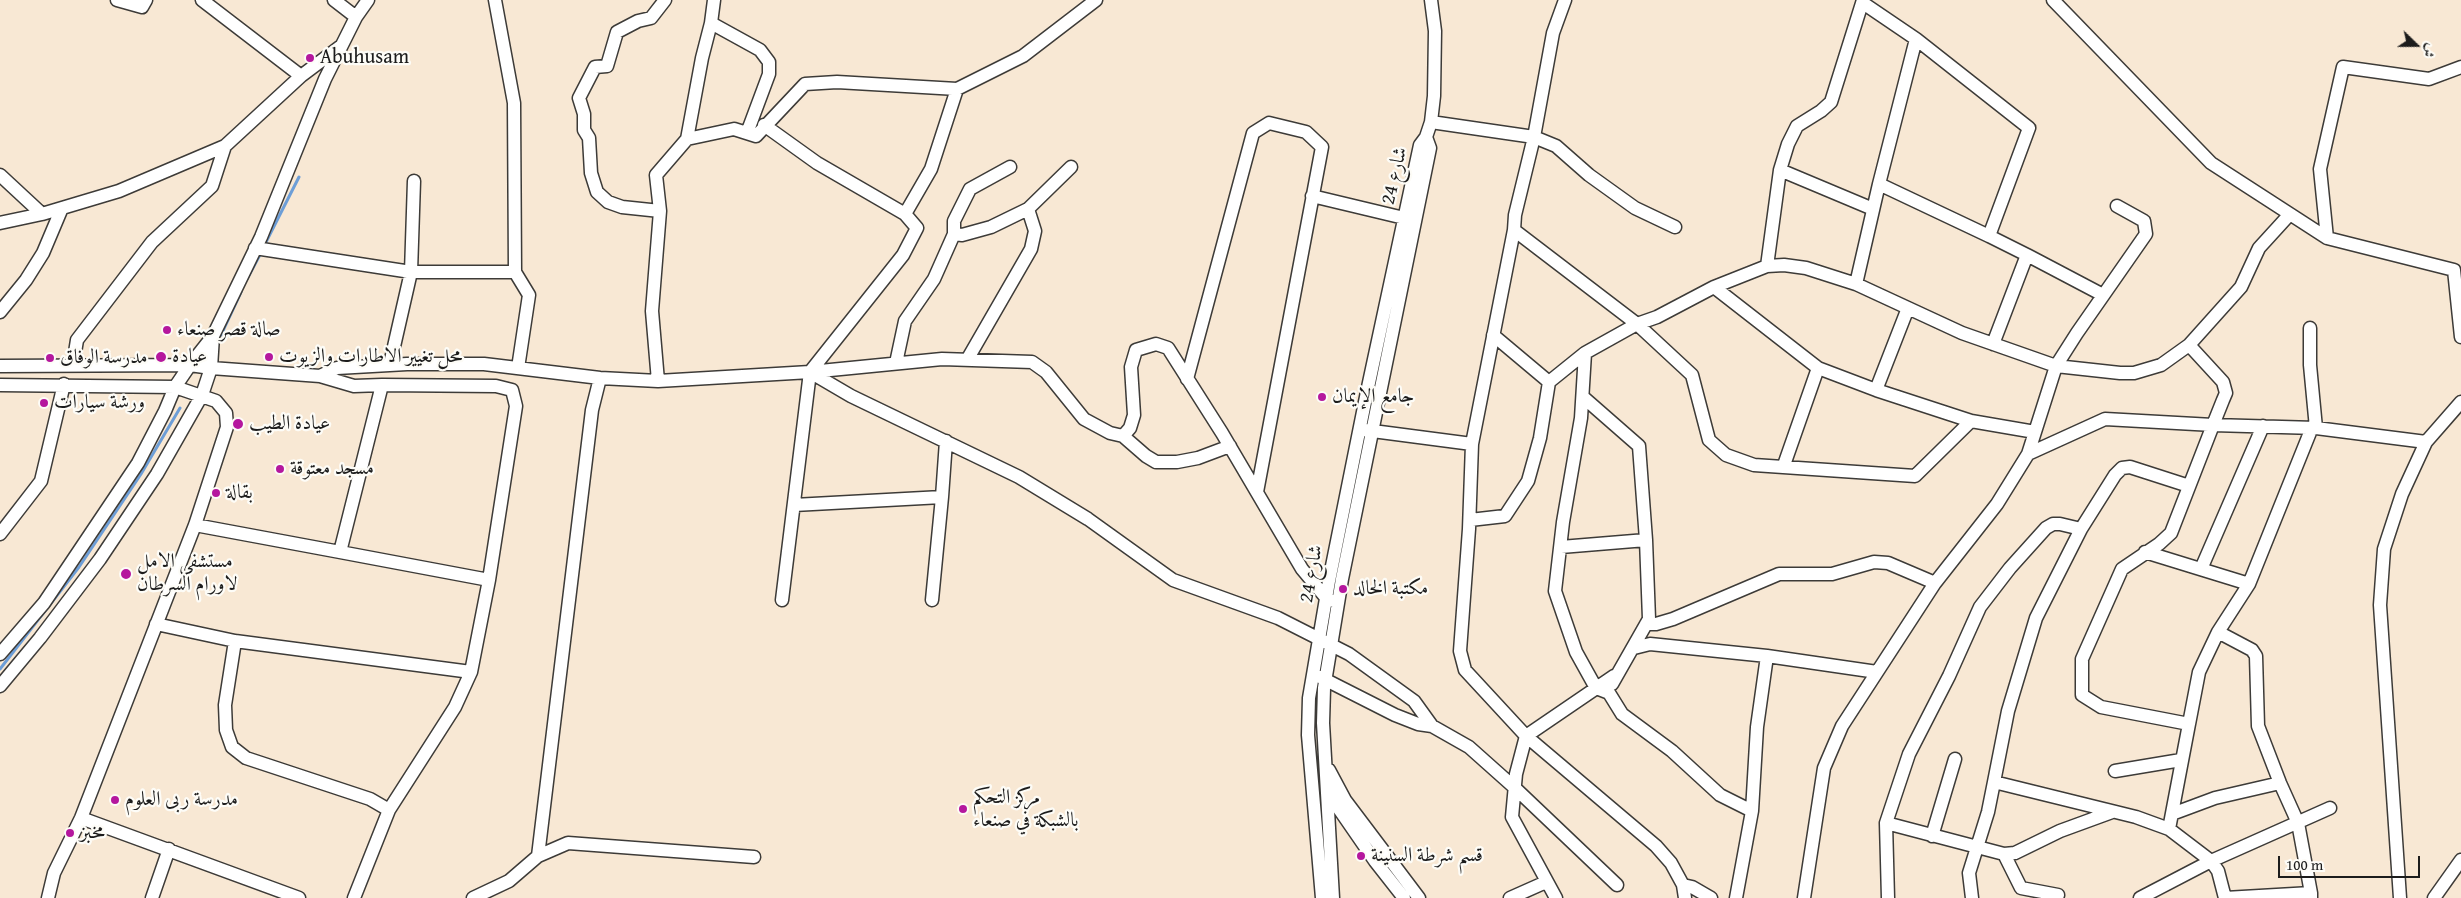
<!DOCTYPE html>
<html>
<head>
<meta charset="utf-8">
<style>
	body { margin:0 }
	#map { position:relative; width:2461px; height:898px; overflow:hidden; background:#f8e8d4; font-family:"Gentium Book Plus",Amiri,serif }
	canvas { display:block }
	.north { position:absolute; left:2391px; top:20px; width:50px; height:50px; -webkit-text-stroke:4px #fdfcf7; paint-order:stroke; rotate:112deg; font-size:14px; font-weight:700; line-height:20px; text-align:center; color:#1c1c1c }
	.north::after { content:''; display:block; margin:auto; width:18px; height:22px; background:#1c1c1c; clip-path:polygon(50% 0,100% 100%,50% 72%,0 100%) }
	.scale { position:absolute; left:2278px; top:856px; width:142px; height:22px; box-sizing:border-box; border:2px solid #1c1c1c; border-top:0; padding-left:6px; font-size:15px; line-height:18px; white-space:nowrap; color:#1c1c1c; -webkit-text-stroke:4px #fdfcf7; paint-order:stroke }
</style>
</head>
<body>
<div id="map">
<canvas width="2461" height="898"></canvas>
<div class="north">ش</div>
<div class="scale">100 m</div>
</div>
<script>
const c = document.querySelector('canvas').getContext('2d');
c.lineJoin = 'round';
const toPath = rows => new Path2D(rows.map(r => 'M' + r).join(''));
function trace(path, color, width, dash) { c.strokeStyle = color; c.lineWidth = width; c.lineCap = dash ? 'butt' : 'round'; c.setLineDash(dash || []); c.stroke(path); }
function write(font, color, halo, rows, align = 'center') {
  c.font = font + ' "Gentium Book Plus",Amiri,serif'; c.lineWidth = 4.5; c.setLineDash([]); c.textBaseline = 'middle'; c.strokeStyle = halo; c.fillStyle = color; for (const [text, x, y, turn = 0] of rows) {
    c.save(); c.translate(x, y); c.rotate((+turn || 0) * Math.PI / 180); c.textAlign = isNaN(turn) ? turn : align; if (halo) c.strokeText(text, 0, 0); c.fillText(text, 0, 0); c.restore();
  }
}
const stream = toPath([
	[264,246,299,177],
	[247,279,262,251],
	[221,335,241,292],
	[0,669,79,567,141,474,180,408]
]);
const minor = toPath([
	[117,0,142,7,146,0],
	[202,0,301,76],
	[334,0,356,17],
	[714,0,711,23,760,50,769,62,769,74,747,133],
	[2053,0,2211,163,2327,238,2454,270,2461,337],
	[1863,3,1916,39],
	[1431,122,1534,137,1556,146,1589,175,1635,208,1675,227],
	[764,125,817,163,905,214,917,228,903,255,810,372,782,600],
	[687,139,702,58,711,23],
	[1780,170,1873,209],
	[0,175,42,214],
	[414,181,411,272,515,272,514,103,495,0],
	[1312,196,1404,218],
	[660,211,622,207,608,202,597,192,591,173,589,138,584,130,584,114,579,98,595,67,607,66,617,32,638,21,651,18,665,0],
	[905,214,931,169,957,89],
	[0,223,42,214,119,191,225,146],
	[1514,230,1637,324,1657,317,1714,287,1767,266,1784,265,1806,268,1856,284,1962,333,2056,366,2028,454,1997,504,1935,583,1842,726,1824,768,1804,898],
	[954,234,962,235,991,227,1028,209,1071,167],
	[1989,236,2027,255,1993,344],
	[2327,238,2320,169,2343,67,2429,79,2461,67],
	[255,248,411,272,390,364],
	[2027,255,2103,295],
	[1767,266,1780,170,1788,144,1797,126,1821,111,1831,102,1863,0],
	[515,272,529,295,518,368],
	[1856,284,1879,184,1916,39,2029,128,1989,236,1879,184],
	[1714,287,1818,368,1876,390,1971,421,2035,432],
	[0,312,26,280,43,253,62,208],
	[1493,335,1549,382],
	[2189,345,2241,287,2259,248,2290,214],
	[967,360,1031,249,1035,231,1028,209],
	[896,363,905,321,934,279,954,234,954,221,970,189,1010,167],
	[73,365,77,340,152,242,212,186,225,146,301,76,341,46],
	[0,366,190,365,211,368,320,376,354,386,382,385],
	[810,372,851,396,1019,477,1088,519,1173,580,1278,618,1349,654,1414,701,1432,726],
	[320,376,337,368,407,364,484,364,600,378,658,381,810,372,942,359,1032,362,1046,372,1084,419,1110,433,1123,436,1130,428,1134,415,1131,367,1136,350,1156,344,1168,348,1222,433,1302,569,1327,599,1337,602],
	[1187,379,1253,133,1269,123,1306,132,1322,147,1257,492],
	[658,381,652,311,660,211,656,175,687,139,734,129,756,136,805,84,837,82,957,89,1023,56,1096,0],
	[0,385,175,387,216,401,226,413,227,427,195,525,81,818,54,873,48,898],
	[1876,390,1908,308],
	[1583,397,1639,446,1646,540,1649,619,1612,684],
	[1365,430,1472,444],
	[1123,436,1146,456,1156,462,1177,462,1198,458,1230,446],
	[2028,454,2105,419,2213,425,2223,400,2226,393,2223,382,2189,345,2161,365,2134,373,2120,373,2056,366,2077,333,2146,234,2144,221,2117,206],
	[1784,465,1818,368],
	[794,505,942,497,946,441],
	[1470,520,1505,516,1528,481,1540,438,1549,382,1585,353],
	[195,525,340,552,382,385,496,386,512,390,516,406,489,580,471,672,455,707,389,810,354,898],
	[0,534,41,481,64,384],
	[1561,547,1646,540],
	[340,552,489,580],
	[2145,552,2249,584,2218,632,2199,672,2189,724],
	[2201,569,2263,426],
	[2249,584,2311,430,2316,428,2426,442],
	[932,600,942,497],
	[156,624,235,641,471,672],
	[1646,624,1656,624,1673,619,1779,574,1832,574,1874,562,1888,563,1935,583],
	[2218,632,2252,650,2256,656,2258,726,2280,783,2298,823,2311,893],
	[235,641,225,705,226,730,232,747,246,758,370,799,389,810],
	[1634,648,1650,644,1767,656,1877,672],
	[0,654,44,603,138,463,165,411,175,387,190,365,213,336,261,237,325,79,356,17,368,0],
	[1614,676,1526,736,1656,846,1671,863,1683,885,1692,887,1711,898],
	[1320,677,1395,715,1418,724,1432,726,1469,747,1515,788,1617,885],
	[0,686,40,638,100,559,157,474,202,395,211,368,213,336],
	[1329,770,1345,800,1419,898],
	[2115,771,2181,760],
	[1994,782,2008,711,2036,618,2081,529,2115,475,2122,468,2130,467,2189,486],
	[1328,793,1375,861,1404,898],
	[1752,811,1720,795,1672,751,1622,714,1609,693,1596,688,1576,652,1555,591,1563,522,1581,418,1585,353,1637,324,1692,375,1709,440,1726,455,1754,465,1915,476,1971,421],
	[2172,814,2215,798,2280,783],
	[81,818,299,898],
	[1886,823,2004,854,2015,853,2060,831,2112,812],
	[2169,829,2189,724,2101,707,2082,695,2082,659,2122,569,2159,544,2171,533,2213,425,2316,428,2310,365,2310,328],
	[1932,836,1955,759],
	[2004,854,2021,888,2058,895],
	[538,856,568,843,754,857],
	[1683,885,1685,898],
	[152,898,169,849],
	[473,898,509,881,538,856,592,410,600,378],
	[1322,898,1308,735,1309,698,1329,581,1367,392,1420,145,1426,137,1431,122,1434,96,1435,31,1431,0],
	[1333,898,1323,723,1324,688,1342,579,1430,148,1426,137],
	[1510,898,1546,882],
	[1556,898,1512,817,1516,774,1526,736,1465,670,1460,651,1469,529,1472,444,1514,230,1515,215,1534,137,1553,33,1565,0],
	[1736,898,1752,811,1757,727,1767,656],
	[1888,898,1886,823,1909,754,1949,676,1980,607,2010,568,2046,528,2053,524,2060,524,2081,529],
	[1972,898,1969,873,1988,812,1994,782,2136,817,2169,829,2211,861,2218,871,2225,898],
	[2140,898,2211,861,2330,808],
	[2225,898,2311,893,2311,898],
	[2400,898,2380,605,2384,549,2402,494,2426,442,2461,402],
	[2434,898,2461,860]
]);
const markers = [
	[310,58,5,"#b5179e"],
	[167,330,5,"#b5179e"],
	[161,357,6,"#b5179e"],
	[269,357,5,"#b5179e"],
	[50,358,5,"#b5179e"],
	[1322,397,5,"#b5179e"],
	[44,403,5,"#b5179e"],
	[238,424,6,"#b5179e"],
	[280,469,5,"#b5179e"],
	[216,493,5,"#b5179e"],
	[126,574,6,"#b5179e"],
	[1343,589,5,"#b5179e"],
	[115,800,5,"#b5179e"],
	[963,809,5,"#b5179e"],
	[70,833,5,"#b5179e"],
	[1361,856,5,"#b5179e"]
];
const poiNames = [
	["Abuhusam",320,58],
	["صالة قصر صنعاء",177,330],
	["عيادة",172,357],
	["محل تغيير الاطارات والزيوت",279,357],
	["مدرسة الوفاق",60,358],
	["جامع الإيمان",1332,397],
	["ورشة سيارات",54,403],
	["عيادة الطيب",249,424],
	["مسجد معتوقة",290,469],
	["بقالة",226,493],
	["مستشفى الامل",137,562],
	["لاورام السرطان",137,585],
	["مكتبة الخالد",1353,589],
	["مركز التحكم",973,798],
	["بالشبكة في صنعاء",973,821],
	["مدرسة ربى العلوم",125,800],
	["مخبز",80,833],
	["قسم شرطة السنينة",1371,856]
];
const streetNames = [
	["شارع 24",1395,176,-77],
	["شارع 24",1312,574,-80]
];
trace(stream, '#6d9ed7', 3);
trace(minor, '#3d3b38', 15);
trace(minor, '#fff', 12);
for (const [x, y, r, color] of markers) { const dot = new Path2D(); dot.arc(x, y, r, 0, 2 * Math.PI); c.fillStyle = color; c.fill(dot); trace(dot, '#fdfcf7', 2); }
write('20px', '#1c1c1c', '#fdfcf7', poiNames, 'left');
write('20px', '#1c1c1c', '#fdfcf7', streetNames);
</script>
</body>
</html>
